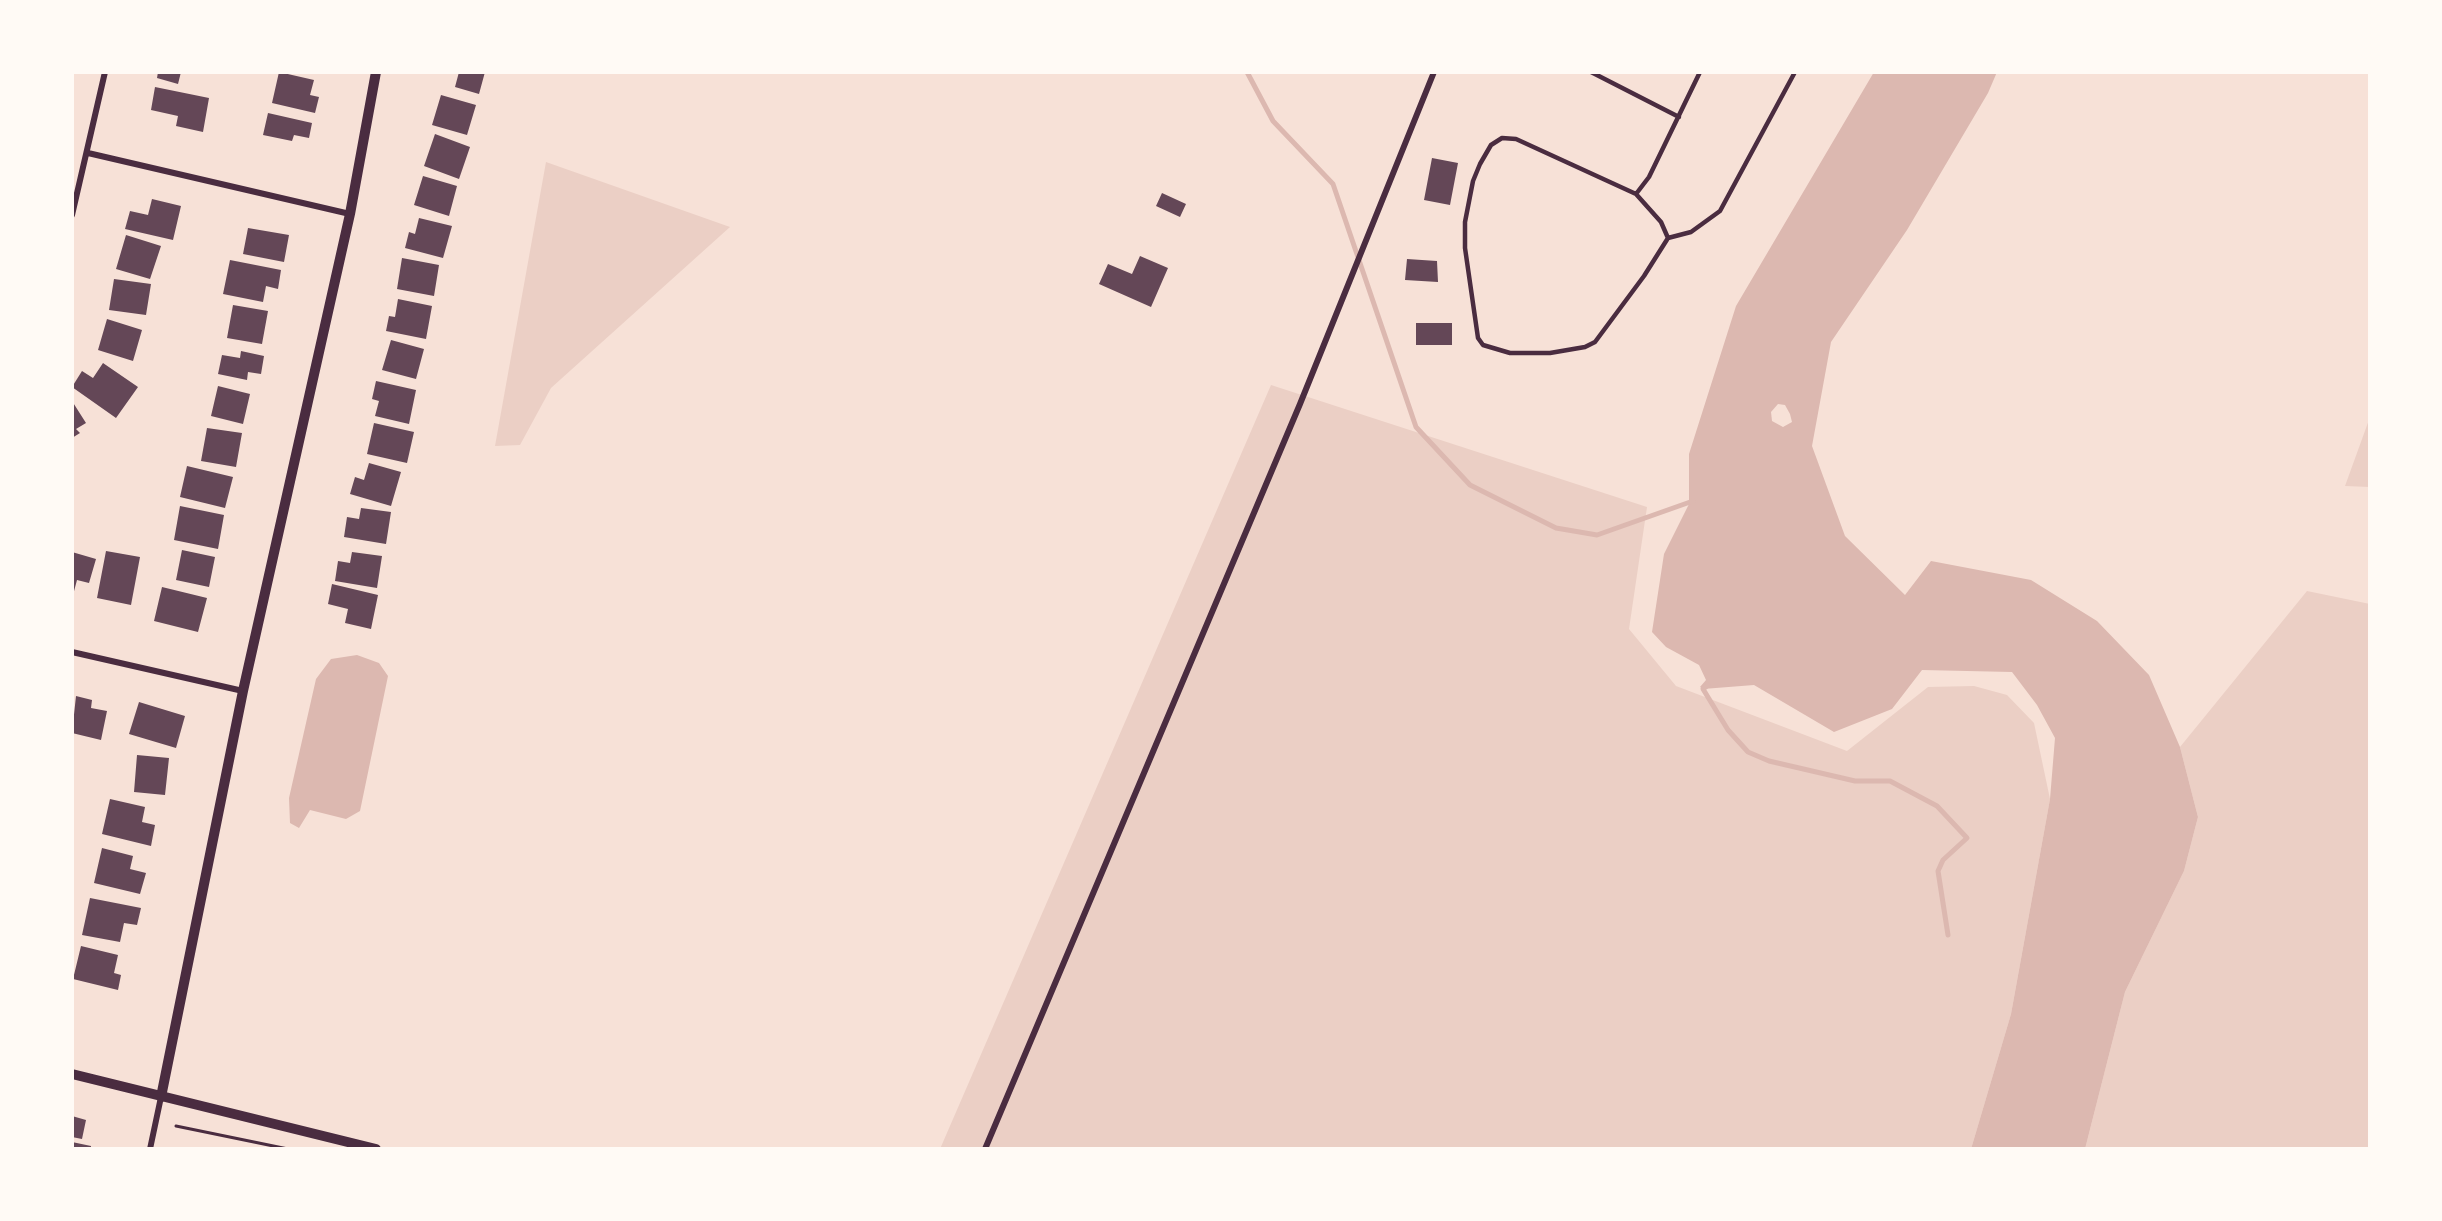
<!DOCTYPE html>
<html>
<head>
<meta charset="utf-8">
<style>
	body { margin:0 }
	#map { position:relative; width:2442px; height:1221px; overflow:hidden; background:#f7e1d7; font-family:"Asap Condensed",sans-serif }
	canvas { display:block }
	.frame { position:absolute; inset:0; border:74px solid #fffaf5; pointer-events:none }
</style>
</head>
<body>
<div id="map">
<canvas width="2442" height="1221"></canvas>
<div class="frame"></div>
</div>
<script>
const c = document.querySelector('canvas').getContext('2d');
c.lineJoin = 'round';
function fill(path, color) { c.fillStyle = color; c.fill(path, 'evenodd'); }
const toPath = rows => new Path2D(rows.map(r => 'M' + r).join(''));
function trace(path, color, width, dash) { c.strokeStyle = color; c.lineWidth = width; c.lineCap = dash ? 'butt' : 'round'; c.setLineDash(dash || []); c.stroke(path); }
const green = toPath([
	[546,162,730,227,551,388,520,445,495,446],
	[1271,385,1647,507,1629,629,1676,686,1847,751,1928,687,1974,686,2007,695,2034,723,2050,799,2011,1014,1971,1149,940,1149],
	[2370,417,2370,487,2345,486],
	[2307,591,2370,604,2370,1149,2085,1149,2125,992,2184,871,2198,817,2180,747]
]);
const water = toPath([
	[1874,72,1997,72,1988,93,1907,230,1831,342,1812,446,1845,536,1905,595,1931,561,2031,580,2097,621,2149,675,2180,747,2198,817,2184,871,2125,992,2085,1149,1971,1149,2011,1014,2050,799,2055,738,2037,705,2012,672,1922,670,1892,709,1834,732,1754,685,1703,689,1700,687,1706,680,1699,665,1666,647,1652,632,1664,554,1689,504,1689,454,1736,306],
	[1778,404,1785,405,1790,414,1792,422,1783,427,1772,421,1771,412],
	[357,655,379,663,388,676,360,811,346,819,310,810,299,828,290,823,289,798,316,679,331,659]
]);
const stream = toPath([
	[1247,72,1273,121,1333,184,1416,427,1470,485,1556,528,1597,535,1693,501],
	[1708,685,1703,689,1728,730,1748,752,1769,761,1855,781,1890,781,1937,806,1967,838,1943,860,1938,871,1948,935]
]);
const building = toPath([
	[158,72,181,72,178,84,157,78],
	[279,72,314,80,310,95,319,97,315,113,272,103],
	[459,72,485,72,479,94,455,87],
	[155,87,209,98,203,132,176,126,178,116,151,110],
	[441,95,476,105,467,135,432,125],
	[268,113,312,123,309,138,294,135,292,141,263,135],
	[435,134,470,147,459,179,424,166],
	[1432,158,1458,163,1450,205,1424,200],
	[423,176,457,186,449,216,414,205],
	[1162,193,1186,204,1180,217,1156,206],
	[152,199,181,206,173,240,125,229,130,211,148,215],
	[419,218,452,226,443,258,405,248,409,232,415,234],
	[248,228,289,235,284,262,243,254],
	[126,235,161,246,150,279,116,269],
	[1140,256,1168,268,1151,307,1099,284,1108,264,1132,274],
	[402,258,439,265,434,296,397,289],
	[1407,259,1437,261,1438,282,1405,280],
	[230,260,281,270,278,289,266,286,263,302,223,294],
	[114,279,151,284,146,315,109,310],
	[398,299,432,306,426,339,386,331,389,316,395,317],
	[233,305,268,311,262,344,227,338],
	[107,319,142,330,133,361,98,350],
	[1416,323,1452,323,1452,345,1416,345],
	[391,340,424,349,416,379,382,370],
	[241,351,264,356,261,374,248,372,247,380,218,374,222,355,240,358],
	[103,363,138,387,116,418,72,387,82,371,93,378],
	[376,381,416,390,409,424,375,416,379,401,372,399],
	[218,386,250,394,243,424,211,416],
	[72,401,86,423,76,429,80,433,72,438],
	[374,423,414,432,407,463,367,454],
	[207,428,242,433,236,467,201,461],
	[369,463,401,472,391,506,350,494,355,477,364,480],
	[187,466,233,477,225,508,180,497],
	[180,506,224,515,218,549,174,540],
	[361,508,391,512,386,544,344,537,347,517,359,519],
	[182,550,215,557,209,587,176,580],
	[106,551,140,557,131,605,97,598],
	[72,552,96,559,89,583,77,580,73,595],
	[352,552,382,556,377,588,335,581,338,561,350,563],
	[332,584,378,595,371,629,345,623,348,609,328,604],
	[162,587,207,598,198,632,154,621],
	[76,696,92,700,91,708,107,711,101,740,72,733],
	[139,702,185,716,176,748,129,734],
	[137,755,169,758,165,795,134,792],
	[110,799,145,807,142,822,155,825,151,846,102,834],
	[102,848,133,856,130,869,146,873,140,894,94,883],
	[90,898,141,908,137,925,124,923,120,942,82,935],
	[81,946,118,955,114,973,121,975,118,990,73,979],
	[72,1116,86,1120,82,1139,72,1137],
	[72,1142,91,1146,91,1149,72,1149]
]);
const path = toPath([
	[176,1126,288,1149]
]);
const service = toPath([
	[1591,72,1679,117],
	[1636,194,1649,177,1700,72],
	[1668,238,1661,222,1636,194,1516,139,1502,138,1491,145,1480,164,1473,181,1465,222,1465,248,1478,338,1483,345,1510,353,1550,353,1585,347,1595,342,1644,276,1668,238,1691,232,1720,211,1795,72]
]);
const minor = toPath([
	[88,153,350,214],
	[72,215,105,72],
	[72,652,243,691],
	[150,1149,161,1097],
	[985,1149,1300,404,1434,72]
]);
const tertiary = toPath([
	[72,1074,376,1149],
	[161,1097,243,691,350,214,376,72]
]);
fill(green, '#ebcfc5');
fill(water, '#dcb8b0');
trace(stream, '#dcb8b0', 5);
fill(building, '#644757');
trace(path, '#4a2c40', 3);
trace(service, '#4a2c40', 4.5);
trace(minor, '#4a2c40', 6);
trace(tertiary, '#4a2c40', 10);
</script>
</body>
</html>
